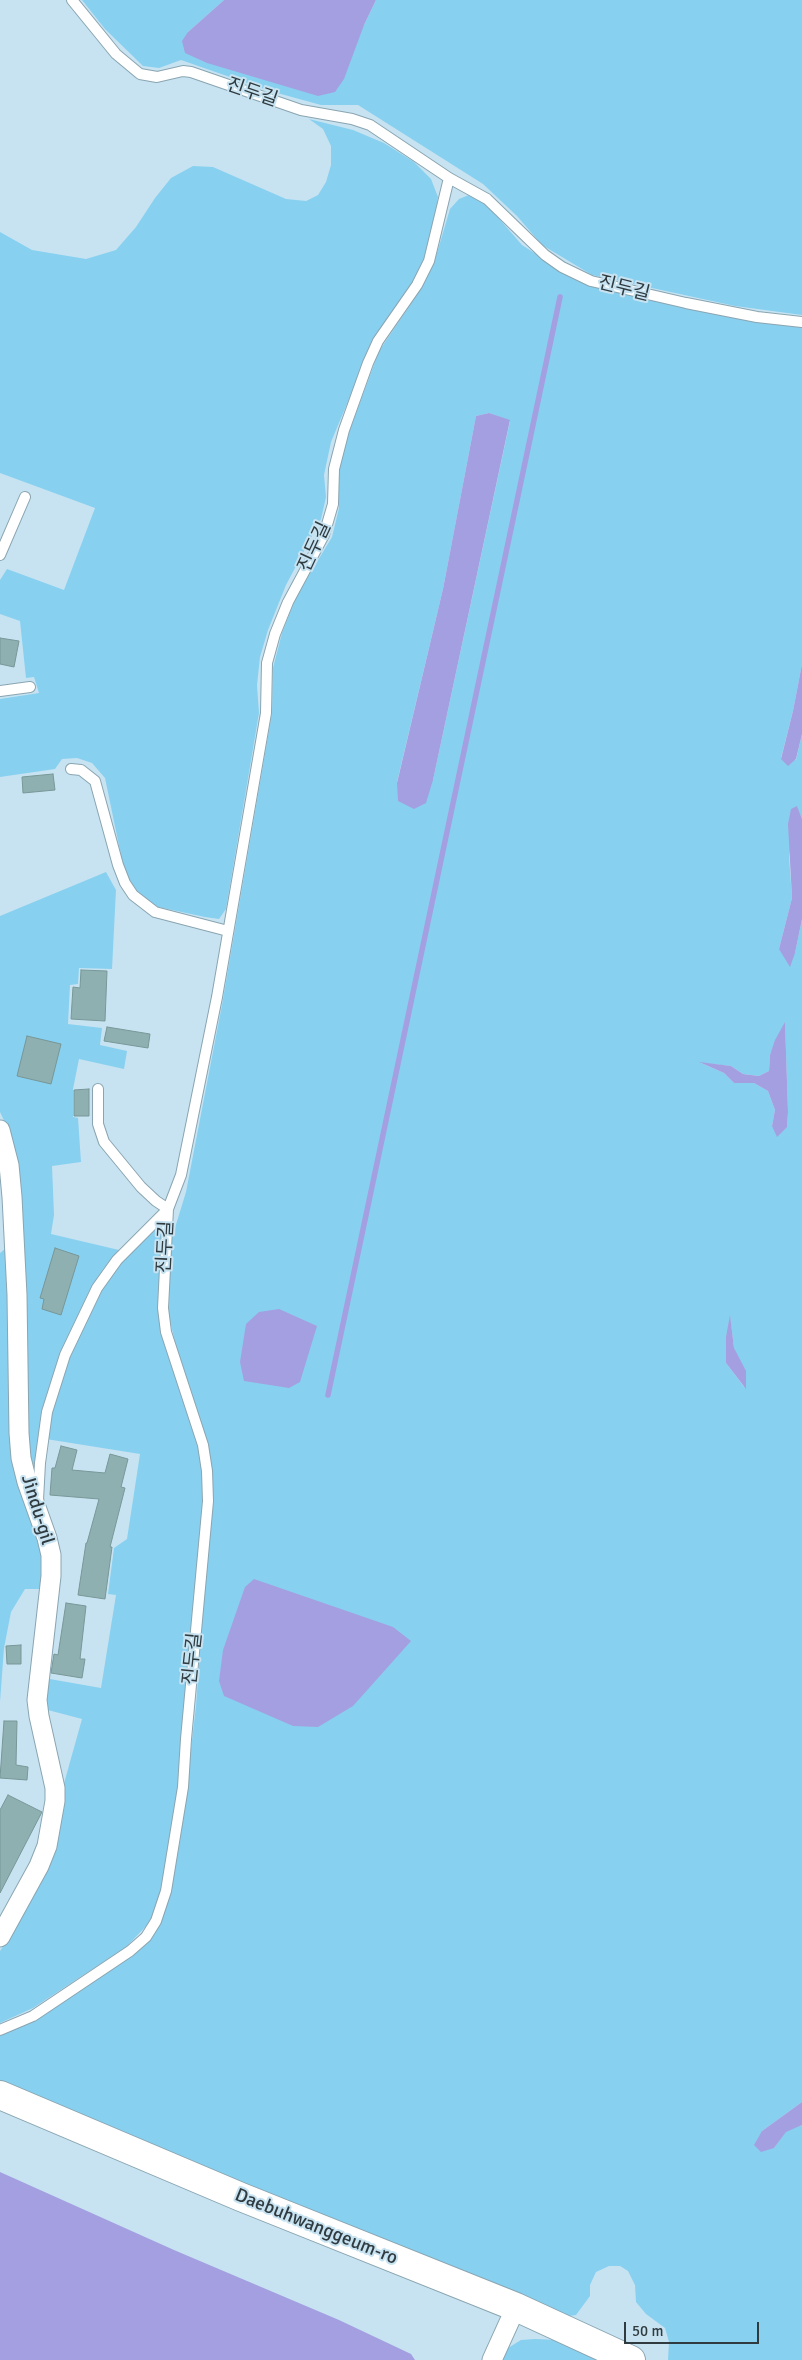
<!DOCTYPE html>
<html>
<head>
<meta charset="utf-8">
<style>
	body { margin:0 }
	#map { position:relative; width:802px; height:2360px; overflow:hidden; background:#c7e3f1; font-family:Signika,sans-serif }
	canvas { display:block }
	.scale { position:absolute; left:624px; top:2322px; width:135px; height:22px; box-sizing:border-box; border:2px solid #303b40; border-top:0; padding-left:6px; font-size:15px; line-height:18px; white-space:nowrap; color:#303b40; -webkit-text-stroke:4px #c7e3f1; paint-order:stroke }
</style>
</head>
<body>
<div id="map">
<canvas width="802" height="2360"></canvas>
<div class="scale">50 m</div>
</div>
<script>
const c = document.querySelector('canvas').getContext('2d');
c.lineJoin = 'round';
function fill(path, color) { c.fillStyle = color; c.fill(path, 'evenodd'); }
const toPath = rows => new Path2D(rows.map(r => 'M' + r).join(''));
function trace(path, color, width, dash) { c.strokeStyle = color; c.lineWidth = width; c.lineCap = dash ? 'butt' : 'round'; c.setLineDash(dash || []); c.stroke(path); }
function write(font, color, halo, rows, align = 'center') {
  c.font = font + ' Signika,"Noto Sans KR",sans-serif'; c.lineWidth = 4; c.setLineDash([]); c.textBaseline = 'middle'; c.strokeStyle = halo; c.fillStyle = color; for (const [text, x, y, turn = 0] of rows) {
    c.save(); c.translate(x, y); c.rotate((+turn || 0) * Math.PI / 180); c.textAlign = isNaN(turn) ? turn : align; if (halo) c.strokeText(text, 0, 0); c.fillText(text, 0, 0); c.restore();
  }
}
const green = toPath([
	[82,0,224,0,188,32,364,25,376,0,802,0,802,315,735,306,592,275,542,245,517,216,483,184,358,105,321,105,270,91,181,60,159,68,143,66,105,29],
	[309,119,353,130,384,143,414,162,431,179,438,197,434,223,424,261,414,281,375,337,331,442,324,475,326,497,321,519,286,585,268,630,260,657,257,685,259,713,226,909,219,919,205,917,158,907,142,898,129,880,122,860,105,778,92,763,77,758,62,759,55,769,0,777,0,699,39,693,34,677,26,678,20,621,0,614,0,580,7,569,64,590,95,508,0,473,0,232,32,250,86,259,116,250,136,227,155,198,171,178,193,166,213,167,286,199,306,201,318,195,326,182,331,165,331,146,323,129],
	[469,195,480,198,489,207,522,245,575,279,604,290,720,315,802,327,802,664,793,711,781,758,796,760,802,734,802,819,797,807,789,856,792,898,779,949,795,953,802,919,802,2102,762,2131,774,2148,786,2131,802,2125,802,2360,668,2360,669,2342,665,2328,646,2314,636,2302,635,2285,628,2271,620,2266,609,2266,596,2272,590,2285,590,2296,576,2315,563,2317,0,2086,0,2036,36,2020,132,1956,152,1937,158,1927,166,1909,172,1886,181,1835,196,1706,212,1487,210,1459,203,1428,175,1342,169,1316,170,1244,186,1192,222,1005,272,713,273,668,282,633,297,595,332,537,339,508,339,474,344,446,379,351,417,295,434,263,450,209,459,199],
	[489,413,510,421,433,780,397,782,443,589,476,416],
	[785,1023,788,1112,787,1127,772,1126,775,1110,768,1091,754,1083,734,1083,724,1073,701,1063,731,1066,743,1074,759,1076,769,1071,770,1055],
	[730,1317,734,1348,745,1388,726,1363],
	[106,872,116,890,112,969,79,968,78,984,70,985,68,1024,102,1028,100,1045,127,1051,124,1069,79,1059,73,1089,73,1117,78,1118,81,1162,52,1166,54,1215,51,1234,119,1250,104,1268,89,1293,51,1385,38,1475,31,1479,7,1127,0,1112,0,916],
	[158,1229,161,1235,159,1305,196,1433,203,1464,204,1494,179,1786,161,1896,151,1921,126,1947,33,2008,0,2023,0,1951,6,1942,62,1809,64,1800,63,1787,82,1719,44,1709,44,1678,101,1688,116,1595,108,1594,114,1548,127,1539,140,1454,46,1439,51,1415,66,1365,87,1317,101,1291,116,1268,150,1232],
	[5,1249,12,1364,43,1551,44,1589,25,1589,11,1612,4,1648,0,1702,0,1253],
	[535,2339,559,2340,607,2360,501,2360,508,2348,521,2340]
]);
const water = toPath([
	[224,0,376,0,364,25,344,79,335,92,318,96,207,63,185,53,182,41,188,32],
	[489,413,510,420,433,780,426,803,414,809,398,801,397,783,443,589,476,416],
	[802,664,802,734,796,759,788,766,781,759,793,711],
	[797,806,802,819,802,919,795,953,790,967,779,949,792,898,788,824,791,809],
	[785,1022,788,1112,787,1127,777,1137,772,1126,775,1110,768,1091,754,1083,734,1083,724,1073,699,1062,731,1066,743,1074,759,1076,769,1071,770,1055,775,1040],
	[279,1309,317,1326,300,1382,289,1388,244,1381,240,1362,246,1324,259,1312],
	[730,1315,734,1348,746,1371,746,1389,726,1363,726,1337],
	[254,1579,393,1627,411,1641,353,1706,318,1727,293,1726,224,1696,219,1681,223,1650,245,1587],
	[802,2102,802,2125,786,2132,774,2148,761,2152,754,2145,762,2131],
	[0,2172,174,2250,339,2320,411,2354,415,2360,0,2360]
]);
const stream = toPath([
	[328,1395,560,297]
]);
const building = toPath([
	[0,638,19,641,14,667,0,664,0,638],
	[53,774,55,790,23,793,22,777,53,774],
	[81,970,107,971,105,1021,71,1019,73,987,80,988,81,970],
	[107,1027,150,1034,148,1048,104,1041,107,1027],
	[27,1036,61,1044,51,1084,17,1076,27,1036],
	[89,1089,89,1116,74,1116,74,1090,89,1089],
	[55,1248,79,1256,61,1315,42,1309,44,1299,40,1298,55,1248],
	[61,1446,77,1450,72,1470,105,1473,110,1454,128,1459,121,1487,125,1488,110,1547,112,1547,105,1599,78,1595,86,1543,87,1543,99,1499,50,1495,52,1468,55,1468,61,1446],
	[66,1603,86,1606,80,1659,85,1659,82,1678,51,1673,54,1654,58,1655,66,1603],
	[21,1645,21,1664,7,1664,6,1646,21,1645],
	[4,1721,17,1721,16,1765,28,1767,27,1780,0,1778,4,1721],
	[8,1795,42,1812,0,1893,0,1810,8,1795]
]);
const service = toPath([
	[72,0,116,54,140,74,157,77,183,71,191,72,301,110,352,119,370,125,449,178,487,199,545,255,562,267,591,281,686,303,757,317,802,322],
	[0,555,25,497],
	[0,691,30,687],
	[71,769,81,770,95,781,118,865,125,883,133,895,155,912,228,931],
	[38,1500,40,1463,47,1412,65,1355,97,1288,117,1260,168,1209,156,1201,141,1187,104,1142,98,1124,98,1089],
	[0,2030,33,2016,130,1951,146,1937,156,1921,166,1891,183,1787,186,1739,208,1501,207,1471,203,1445,166,1332,163,1308,168,1209,181,1175,217,997,266,713,267,663,275,634,288,602,324,535,333,504,334,469,344,430,368,363,378,341,417,285,429,261,449,178]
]);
const minor = toPath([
	[0,1130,9,1165,12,1197,17,1295,19,1433,21,1458,27,1482,47,1538,51,1555,51,1576,37,1700,39,1716,55,1788,55,1801,47,1846,39,1866,0,1937],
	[492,2360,516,2307]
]);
const secondary = toPath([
	[0,2095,241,2197,516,2307,631,2360]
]);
const streetNames = [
	["진두길",252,93,19],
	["진두길",624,289,14],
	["진두길",315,547,-65],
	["진두길",166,1247,-87],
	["Jindu-gil",37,1510,73],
	["진두길",193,1659,-84],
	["Daebuhwanggeum-ro",316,2227,22]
];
fill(green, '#88d0f0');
fill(water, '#a49fe0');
trace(stream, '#a49fe0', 5.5);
fill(building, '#8fb0b0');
trace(building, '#779798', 1);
trace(service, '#8aa5b1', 12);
trace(minor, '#8aa5b1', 21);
trace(secondary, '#8aa5b1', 30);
trace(service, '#fff', 10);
trace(minor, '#fff', 19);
trace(secondary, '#fff', 28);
write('19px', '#303b40', '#c7e3f1', streetNames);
</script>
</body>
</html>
